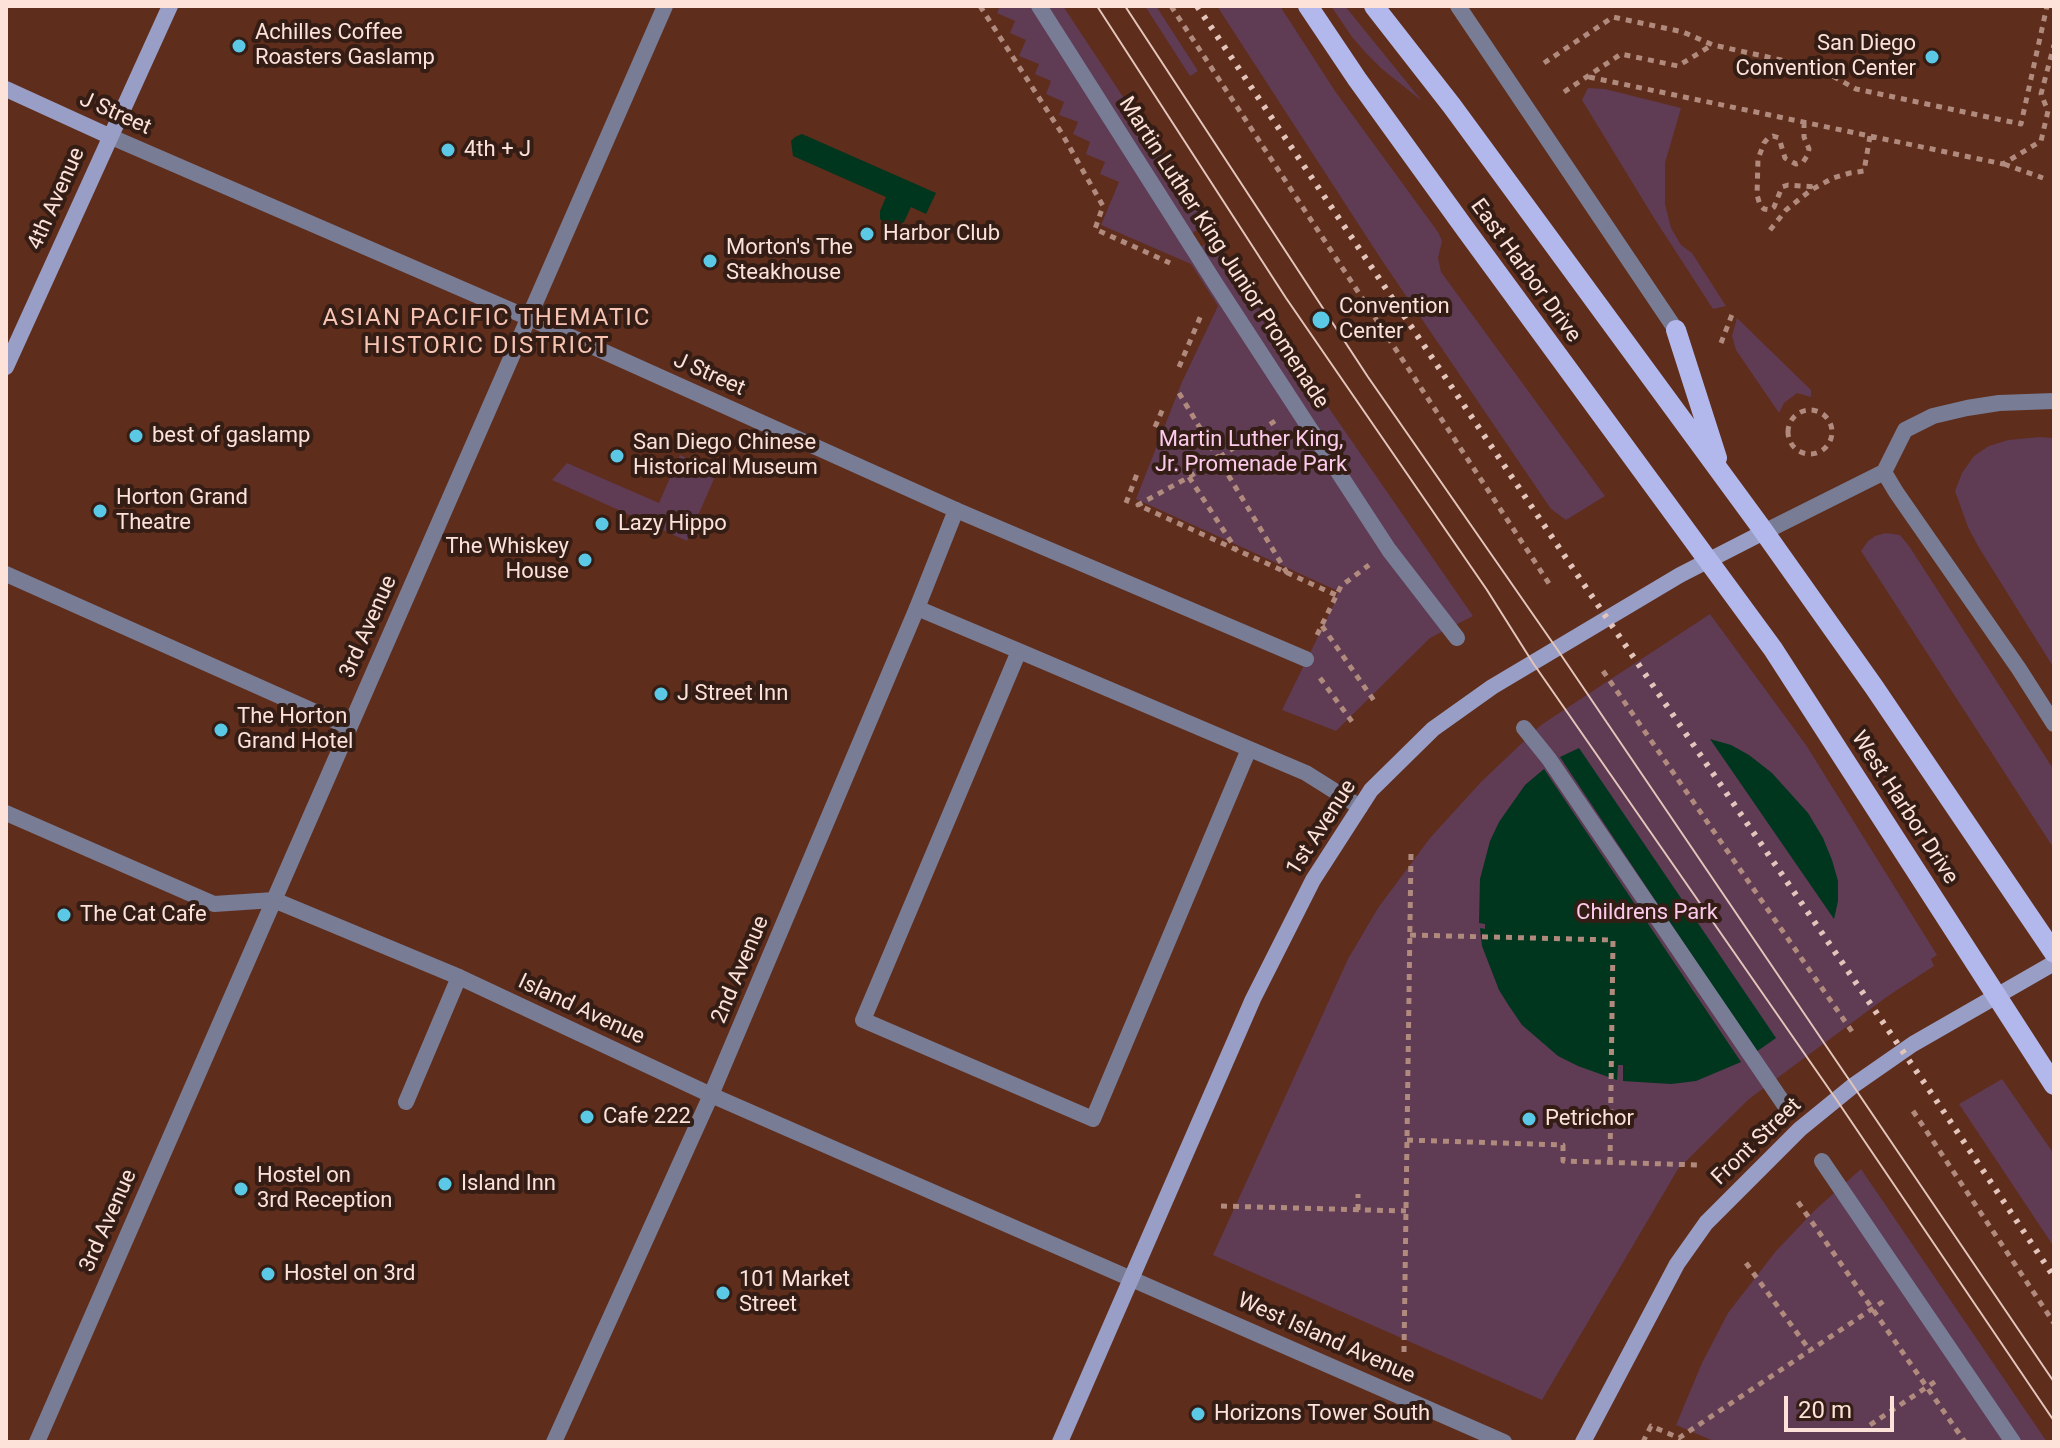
<!DOCTYPE html>
<html>
<head>
<meta charset="utf-8">
<style>
	body { margin:0 }
	#map { position:relative; width:2060px; height:1448px; overflow:hidden; background:#5f2d1b; font-family:Roboto,sans-serif }
	canvas { display:block }
	.frame { position:absolute; inset:0; border:8px solid #fce2d9; pointer-events:none }
	.scale { position:absolute; left:1784px; top:1396px; width:110px; height:36px; box-sizing:border-box; border:4px solid #fce2d9; border-top:0; padding-left:10px; font-size:24px; line-height:28px; white-space:nowrap; color:#fce2d9; -webkit-text-stroke:6px #341d15; paint-order:stroke }
</style>
</head>
<body>
<div id="map">
<canvas width="2060" height="1448"></canvas>
<div class="frame"></div>
<div class="scale">20 m</div>
</div>
<script>
const c = document.querySelector('canvas').getContext('2d');
c.lineJoin = 'round';
function fill(path, color) { c.fillStyle = color; c.fill(path, 'evenodd'); }
const toPath = rows => new Path2D(rows.map(r => 'M' + r).join(''));
function trace(path, color, width, dash) { c.strokeStyle = color; c.lineWidth = width; c.lineCap = dash ? 'butt' : 'round'; c.setLineDash(dash || []); c.stroke(path); }
function write(font, color, halo, rows, align = 'center') {
  c.font = font + ' Roboto,sans-serif'; c.lineWidth = 8; c.setLineDash([]); c.textBaseline = 'middle'; c.strokeStyle = halo; c.fillStyle = color; for (const [text, x, y, turn = 0] of rows) {
    c.save(); c.translate(x, y); c.rotate((+turn || 0) * Math.PI / 180); c.textAlign = isNaN(turn) ? turn : align; if (halo) c.strokeText(text, 0, 0); c.fillText(text, 0, 0); c.restore();
  }
}
const green = toPath([
	[1000,6,1063,6,1207,224,1186,237,1195,250,1216,238,1306,375,1473,616,1430,638,1336,731,1282,710,1334,604,1338,591,1136,499,1182,382,1218,306,1191,264,1101,225,1119,182,1100,174,1105,162,1086,154,1090,142,1073,134,1078,122,1059,115,1064,102,1046,94,1051,81,1035,74,1039,64,1019,56,1026,40,1010,33,1015,21,997,13],
	[1145,6,1156,6,1198,71,1190,76],
	[1217,6,1280,6,1335,91,1438,232,1442,241,1438,258,1441,272,1605,496,1566,520,1551,509,1381,259],
	[1331,6,1345,6,1422,101,1382,69,1366,53,1352,37],
	[1588,88,1605,89,1681,108,1665,163,1665,204,1671,228,1681,245,1692,253,1726,306,1713,309,1654,218,1582,100],
	[1737,318,1811,390,1811,397,1797,393,1784,403,1779,413,1736,350,1732,336],
	[2040,437,2054,438,2054,668,1978,546,1968,527,1955,491,1962,473,1974,456,1989,446,2008,440],
	[680,455,717,472,687,541,552,480,567,463,659,503],
	[1886,533,1900,535,1909,546,2054,770,2054,849,1861,551,1868,541,1875,536],
	[1710,614,1806,745,1937,955,1931,959,1934,966,1888,996,1749,1099,1678,1169,1542,1400,1213,1255,1348,959,1378,908,1430,838,1481,782,1541,725],
	[2002,1079,2054,1154,2054,1247,1959,1104],
	[1861,1169,2047,1442,1716,1442,1676,1425,1702,1363,1728,1313,1776,1251,1814,1211]
]);
const water = toPath([
	[802,134,936,193,926,214,911,207,904,222,895,228,887,227,880,219,880,211,886,197,793,156,791,141,795,137],
	[1710,739,1731,745,1749,755,1772,773,1808,813,1823,838,1832,860,1838,881,1838,901,1834,919],
	[1579,748,1776,1038,1756,1052,1560,757],
	[1544,769,1741,1062,1696,1081,1671,1084,1623,1081,1623,1065,1618,1065,1617,1080,1578,1066,1558,1056,1522,1025,1509,1006,1499,990,1482,946,1480,928,1485,929,1485,924,1479,923,1480,879,1490,841,1499,822,1525,785]
]);
const path = toPath([
	[980,6,1061,132,1103,206,1095,229,1170,263],
	[1171,6,1550,585],
	[1544,63,1613,17,1683,32,1713,45,1818,68,1856,89,2021,124,2047,6],
	[1589,77,2003,164,2041,141,2048,111,2041,94,2054,45],
	[1564,92,1621,54,1678,66,1712,45],
	[1804,122,1804,137,1809,149,1807,156,1803,162,1796,164,1785,158,1779,138,1773,136,1768,138,1764,143,1758,159,1757,195,1760,205,1764,209,1770,210,1774,207,1782,187,1788,185,1816,187],
	[2004,164,2043,178],
	[1770,230,1786,210,1811,190,1833,178,1850,173,1864,171,1870,136],
	[1721,343,1733,312],
	[1179,367,1202,313],
	[1179,393,1287,573],
	'1788 432a22 22 0 1 1 44 0a22 22 0 1 1-44 0Z',
	[1275,421,1189,477,1138,505,1336,595],
	[1155,427,1164,406],
	[1189,477,1237,551],
	[1126,503,1137,474],
	[1322,626,1375,702],
	[1317,635,1341,586,1369,565],
	[1603,671,1853,1033],
	[1320,678,1353,723],
	[1410,935,1613,940,1610,1162],
	[1913,1111,2054,1323],
	[1407,1140,1563,1145,1563,1161,1700,1165],
	[1798,1202,1965,1442],
	[1221,1206,1406,1211],
	[1358,1210,1358,1194],
	[1746,1263,1811,1352],
	[1404,1352,1411,852],
	[1870,1425,1939,1379],
	[1643,1442,1651,1426,1679,1438,1887,1299]
]);
const service = toPath([
	[1458,6,1676,330],
	[1884,472,1896,492,2019,669,2054,724],
	[1884,472,1905,430,1933,416,1967,408,1999,403,2054,401],
	[1764,532,1884,472],
	[6,574,349,727],
	[917,608,1019,651],
	[1249,749,1093,1119,863,1020,1019,651,1306,773,1360,807],
	[406,1102,459,977]
]);
const pedestrian = toPath([
	[1039,6,1215,283,1389,550,1457,638],
	[1524,728,1549,759,1786,1107],
	[1822,1161,2013,1442]
]);
const minor = toPath([
	[956,510,1306,659],
	[6,813,214,904,274,900]
]);
const tertiary = toPath([
	[109,136,529,318,956,510,917,608,711,1095,554,1442],
	[274,900,459,977,711,1095,1504,1442],
	[37,1442,665,6]
]);
const secondary = toPath([
	[6,89,109,136],
	[6,367,170,6],
	[1060,1442,1253,999,1313,880,1371,790,1433,729,1492,687,1680,575,1764,532],
	[1583,1442,1677,1264,1706,1223,1800,1129,1854,1085,1913,1044,2054,963]
]);
const primary = toPath([
	[1308,6,1357,79,1466,230,1773,649,2054,1085],
	[1374,6,1452,106,1760,526,1874,687,2054,953],
	[1676,330,1717,458]
]);
const tram = toPath([
	[1097,6,1286,298,1487,590,1533,663,1836,1099,2054,1421],
	[1125,6,1368,377,1557,649,2054,1382]
]);
const rail = toPath([
	[1197,6,1574,570,1934,1097,2054,1277]
]);
const markers = [
	[239,46,8,"#5bc8e6"],
	[1932,57,8,"#5bc8e6"],
	[448,150,8,"#5bc8e6"],
	[867,234,8,"#5bc8e6"],
	[710,261,8,"#5bc8e6"],
	[1321,320,10,"#5bc8e6"],
	[136,436,8,"#5bc8e6"],
	[617,456,8,"#5bc8e6"],
	[100,511,8,"#5bc8e6"],
	[602,524,8,"#5bc8e6"],
	[585,560,8,"#5bc8e6"],
	[661,694,8,"#5bc8e6"],
	[221,730,8,"#5bc8e6"],
	[64,915,8,"#5bc8e6"],
	[587,1117,8,"#5bc8e6"],
	[1529,1119,8,"#5bc8e6"],
	[445,1184,8,"#5bc8e6"],
	[241,1189,8,"#5bc8e6"],
	[268,1274,8,"#5bc8e6"],
	[723,1293,8,"#5bc8e6"],
	[1198,1414,8,"#5bc8e6"]
];
const poiNames = [
	["Achilles Coffee",255,33],
	["Roasters Gaslamp",255,58],
	["San Diego",1916,44,"right"],
	["Convention Center",1916,69,"right"],
	["4th + J",464,150],
	["Harbor Club",883,234],
	["Morton's The",726,248],
	["Steakhouse",726,273],
	["Convention",1339,307],
	["Center",1339,332],
	["best of gaslamp",152,436],
	["San Diego Chinese",633,443],
	["Historical Museum",633,468],
	["Horton Grand",116,498],
	["Theatre",116,523],
	["Lazy Hippo",618,524],
	["The Whiskey",569,547,"right"],
	["House",569,572,"right"],
	["J Street Inn",677,694],
	["The Horton",237,717],
	["Grand Hotel",237,742],
	["The Cat Cafe",80,915],
	["Cafe 222",603,1117],
	["Petrichor",1545,1119],
	["Hostel on",257,1176],
	["3rd Reception",257,1201],
	["Island Inn",461,1184],
	["Hostel on 3rd",284,1274],
	["101 Market",739,1280],
	["Street",739,1305],
	["Horizons Tower South",1214,1414]
];
const streetNames = [
	["J Street",115,114,24],
	["4th Avenue",57,199,-66],
	["Martin Luther King Junior Promenade",1223,253,57],
	["East Harbor Drive",1525,271,54],
	["J Street",709,375,24],
	["3rd Avenue",369,627,-66],
	["West Harbor Drive",1904,808,57],
	["1st Avenue",1322,828,-57],
	["2nd Avenue",741,970,-67],
	["Island Avenue",581,1010,25],
	["Front Street",1757,1142,-44],
	["3rd Avenue",109,1221,-66],
	["West Island Avenue",1326,1339,24]
];
const parkNames = [
	["Martin Luther King,",1251,440],
	["Jr. Promenade Park",1251,465],
	["Childrens Park",1647,913]
];
const neighbourhoodNames = [
	["ASIAN PACIFIC THEMATIC",487,319],
	["HISTORIC DISTRICT",487,347]
];
fill(green, '#5f3b54');
fill(water, '#00351e');
trace(path, '#b08a7d', 5, [6, 6]);
trace(service, '#787c95', 16);
trace(pedestrian, '#787c95', 16);
trace(minor, '#787c95', 16);
trace(tertiary, '#787c95', 16);
trace(secondary, '#999ec6', 16);
trace(primary, '#b2b8ec', 20);
trace(tram, '#e3c5bb', 2);
trace(rail, '#e3c5bb', 6, [4, 8]);
for (const [x, y, r, color] of markers) { const dot = new Path2D(); dot.arc(x, y, r, 0, 2 * Math.PI); c.fillStyle = color; c.fill(dot); trace(dot, '#341d15', 3); }
write('22px', '#fce2d9', '#341d15', poiNames, 'left');
write('22px', '#fce2d9', '#341d15', streetNames);
write('22px', '#fccaeb', '#341d15', parkNames);
c.letterSpacing = '2px';
write('24px', '#f7c4b3', '#341d15', neighbourhoodNames);
c.letterSpacing = '0px';
</script>
</body>
</html>
